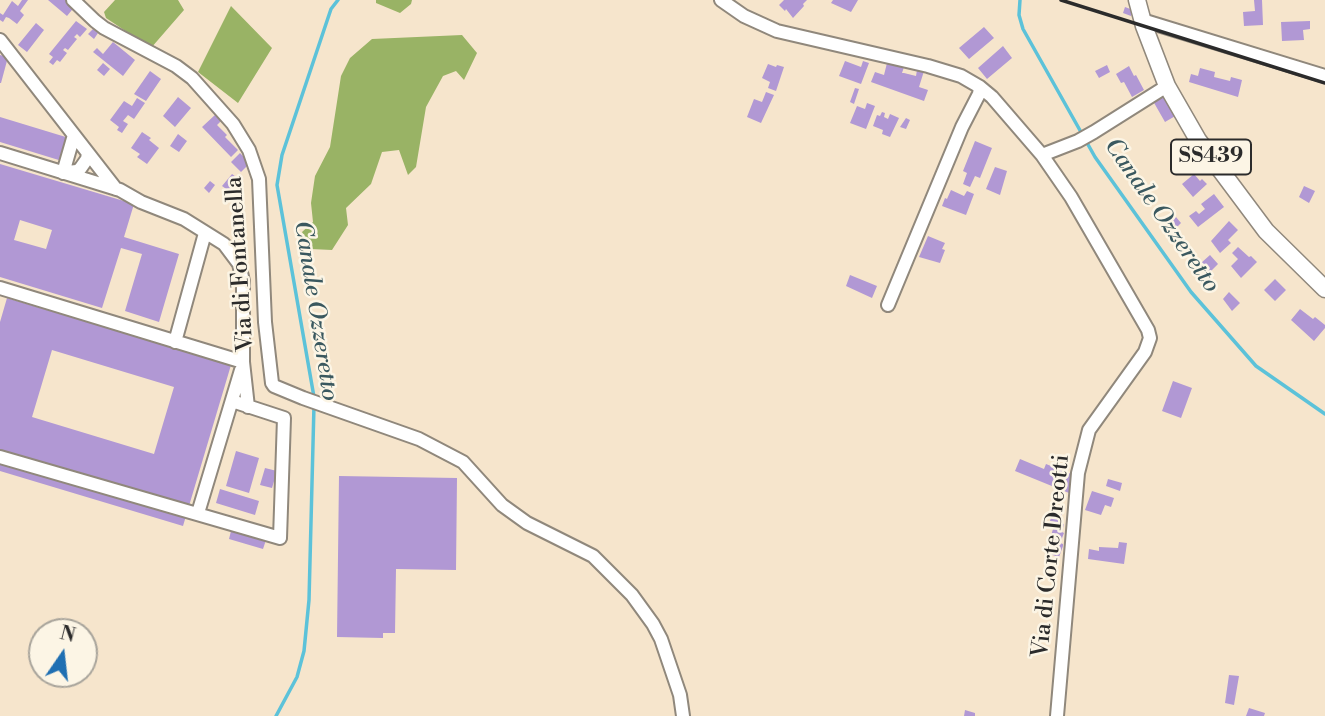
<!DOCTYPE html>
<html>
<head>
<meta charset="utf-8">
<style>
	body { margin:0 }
	#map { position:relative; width:1325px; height:716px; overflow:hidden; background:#f6e5cc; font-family:"Libre Bodoni",serif }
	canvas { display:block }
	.north { position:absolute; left:28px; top:618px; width:70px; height:70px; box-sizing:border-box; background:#fcf5e5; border:2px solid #a8a49b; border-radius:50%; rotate:14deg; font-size:19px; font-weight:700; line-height:28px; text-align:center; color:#2b2b2b }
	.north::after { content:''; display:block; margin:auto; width:24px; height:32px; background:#1f6fb2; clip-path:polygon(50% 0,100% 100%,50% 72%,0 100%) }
</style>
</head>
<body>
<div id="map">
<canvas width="1325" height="716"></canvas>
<div class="north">N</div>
</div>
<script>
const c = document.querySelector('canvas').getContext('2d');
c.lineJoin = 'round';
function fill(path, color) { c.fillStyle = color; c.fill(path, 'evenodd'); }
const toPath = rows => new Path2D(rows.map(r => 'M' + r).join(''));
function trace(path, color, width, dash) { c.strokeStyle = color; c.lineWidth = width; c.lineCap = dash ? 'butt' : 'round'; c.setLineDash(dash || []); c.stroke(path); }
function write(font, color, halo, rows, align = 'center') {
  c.font = font + ' "Libre Bodoni",serif'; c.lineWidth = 5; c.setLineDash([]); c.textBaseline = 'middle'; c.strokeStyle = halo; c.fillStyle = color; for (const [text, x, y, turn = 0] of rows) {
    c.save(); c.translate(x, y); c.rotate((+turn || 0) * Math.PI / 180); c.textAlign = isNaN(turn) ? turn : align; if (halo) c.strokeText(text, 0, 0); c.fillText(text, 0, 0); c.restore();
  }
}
const forest = toPath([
	[115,0,178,0,184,10,151,48,106,18,104,12],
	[376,0,412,0,411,4,400,13,376,3],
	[231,6,272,48,238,103,198,72],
	[462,35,477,53,464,80,456,71,443,76,426,107,416,167,408,175,399,150,382,152,371,184,346,208,348,225,332,250,311,249,302,232,313,222,311,203,315,176,330,147,341,76,350,58,372,39]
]);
const stream = toPath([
	[1020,0,1019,15,1023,29,1095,157,1191,292,1256,366,1325,414],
	[314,397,277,185,282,155,331,9,338,0],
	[276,716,297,677,304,651,309,600,314,405]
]);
const building = toPath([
	[22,0,28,0,20,11,24,15,17,24,9,18,6,17,3,22,0,20,0,13,3,15,12,1,18,6],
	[48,0,70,0,76,5,67,16],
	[784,0,807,0,803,4,804,6,793,18,786,9,785,11,779,5],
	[833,0,858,0,851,12,831,3],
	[1254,0,1262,0,1263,25,1244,26,1243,12,1255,11],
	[1125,7,1133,10,1131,16,1123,13],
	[76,21,87,29,80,37,77,34,74,37,77,39,68,50,65,48,63,50,67,53,60,62,57,60,53,65,49,62,53,57,49,54],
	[1310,21,1310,29,1303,30,1304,40,1282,41,1281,22],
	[36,23,44,30,27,52,18,45],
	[984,27,994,38,969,59,959,48],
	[93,29,98,33,94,39,88,34],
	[113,42,135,60,123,76,93,52,97,48,103,54],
	[1003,46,1012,58,987,79,978,68],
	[0,55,8,57,1,83,0,83],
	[845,61,861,67,863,61,869,63,861,84,839,76],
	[103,63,110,69,104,76,97,70],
	[887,63,904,67,902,73,904,73,916,76,917,70,924,71,919,87,928,90,924,101,871,82,875,72,884,75],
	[768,64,776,67,777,65,784,67,776,91,768,88,770,82,762,78],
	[1107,65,1110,72,1099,78,1095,71],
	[1129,66,1134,76,1136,75,1144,90,1132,97,1124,82,1121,83,1116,74],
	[1200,68,1215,72,1214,77,1230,81,1231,77,1242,80,1238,97,1189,82,1191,74,1198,76],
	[150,71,161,79,146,101,134,94],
	[855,88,859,89,854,104,850,102],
	[766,92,774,95,761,123,747,117,754,99,762,102],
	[1165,94,1177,115,1165,122,1153,101],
	[178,97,191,108,175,127,163,116],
	[137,98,145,103,134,119,128,115,123,121,128,124,122,133,117,130,119,127,110,120,124,101,132,106],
	[867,103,875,106,866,129,850,123,857,106,865,109],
	[882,112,885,113,884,117,888,119,890,114,899,118,890,137,882,134,883,130,873,126,877,115,880,116],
	[216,114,222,120,217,125,227,135,225,137,238,150,231,157,202,127],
	[0,117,69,138,62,161,0,142],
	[906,118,910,120,906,129,900,127],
	[142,132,151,138,149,140,159,148,147,164,137,157,140,154,131,148],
	[178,134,187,141,179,152,170,146],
	[975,141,992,148,980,178,975,176,970,187,963,184,967,173,963,171],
	[240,153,250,163,241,172,231,162],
	[0,164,134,204,124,237,179,254,159,322,125,311,142,254,121,248,102,308,0,277],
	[20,220,52,230,46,249,14,240],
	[995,167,1007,171,1000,195,986,189],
	[232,174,239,179,229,191,222,186],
	[1194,174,1200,181,1202,179,1207,184,1193,197,1182,184],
	[210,181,215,185,209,193,204,188],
	[1304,186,1315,191,1309,203,1299,197],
	[951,190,964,196,967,191,974,194,966,215,942,206,945,198,947,199],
	[1214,194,1224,207,1198,227,1189,216,1196,211,1199,214,1205,209,1201,204],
	[1176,217,1181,223,1174,230,1169,224],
	[1229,221,1238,230,1228,240,1231,243,1220,253,1211,241],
	[928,236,945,243,942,249,945,250,940,263,919,257],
	[1238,247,1249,257,1251,256,1257,262,1241,278,1231,266,1238,259,1232,253],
	[1210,255,1218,264,1207,275,1201,270,1204,267,1201,263],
	[850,275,877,286,872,298,846,286],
	[1275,279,1286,290,1275,301,1264,290],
	[1229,292,1240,303,1232,311,1223,299],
	[7,298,231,365,183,526,0,471,0,322],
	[52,350,174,387,154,454,32,417],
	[1300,309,1313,319,1315,317,1325,325,1325,328,1314,341,1291,320],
	[1173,381,1192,388,1181,418,1162,411],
	[236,451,259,458,249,493,226,486],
	[1020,459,1044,469,1046,464,1071,474,1070,477,1072,478,1069,493,1015,471],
	[265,468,277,471,272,488,260,485],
	[339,476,457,478,456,570,396,569,395,633,383,633,383,638,337,637],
	[1108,479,1122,483,1120,491,1106,486],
	[220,489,259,501,255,515,216,503],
	[1092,491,1114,498,1111,507,1105,505,1101,515,1085,510],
	[1053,511,1062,514,1060,523,1064,524,1062,532,1064,533,1060,543,1063,544,1063,546,1059,557,1046,553,1055,522,1050,521],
	[232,527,267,537,263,549,229,539],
	[1119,542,1127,543,1124,564,1088,559,1089,549,1099,551,1099,547,1118,548],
	[1229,675,1239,676,1234,705,1225,703],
	[1249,708,1265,713,1264,716,1246,716],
	[965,710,975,713,975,716,964,716]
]);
const minor = toPath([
	[73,0,95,21,104,28,176,66,192,78,233,124,249,150,259,179,265,322,272,383,274,386,303,398,419,439,463,462,502,505,527,523,593,556,632,595,653,624,661,639,680,695,683,716],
	[721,0,744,16,777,31,928,66,961,76,980,87,992,97,1042,155,1071,197,1148,330,1150,338,1145,352,1089,430,1078,473,1057,716],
	[1142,20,1325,76],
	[0,40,116,189],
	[74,135,63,173,76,171,80,169,87,159,88,153],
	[0,153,120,190,141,202,184,219,224,244,239,264,243,281,243,362,248,407],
	[1042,155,1078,141,1094,132,1167,86],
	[0,288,243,362],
	[888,305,962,127,979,94,980,87],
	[175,342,205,233],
	[0,457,280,538,284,418,232,401],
	[198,513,241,370]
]);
const major = toPath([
	[1137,0,1144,26,1167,86,1198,140,1266,231,1325,289]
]);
const rail = toPath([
	[1061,0,1325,83]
]);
const shields = [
	[1211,157,80]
];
const shieldNames = [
	["SS439",1211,157]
];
const streetNames = [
	["Via di Fontanella",241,264,-94],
	["Via di Corte Dreotti",1052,556,-84]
];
const waterNames = [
	["Canale Ozzeretto",1161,216,55],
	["Canale Ozzeretto",315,311,81]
];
fill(forest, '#99b365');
trace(stream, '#5cc2d9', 3.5);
fill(building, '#b198d4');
trace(minor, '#90887c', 16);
trace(major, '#90887c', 19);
trace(minor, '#fff', 12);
trace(major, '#fff', 16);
trace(rail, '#2b2b2b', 3.5);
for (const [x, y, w] of shields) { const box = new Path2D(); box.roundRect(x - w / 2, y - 17.5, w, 35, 5); c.fillStyle = '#fcf5e5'; c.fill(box); trace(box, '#2b2b2b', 2); }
write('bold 21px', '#2b2b2b', null, shieldNames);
write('23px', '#2b2b2b', '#fcf5e5', streetNames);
write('italic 24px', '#3a585f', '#fcf5e5', waterNames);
</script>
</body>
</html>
